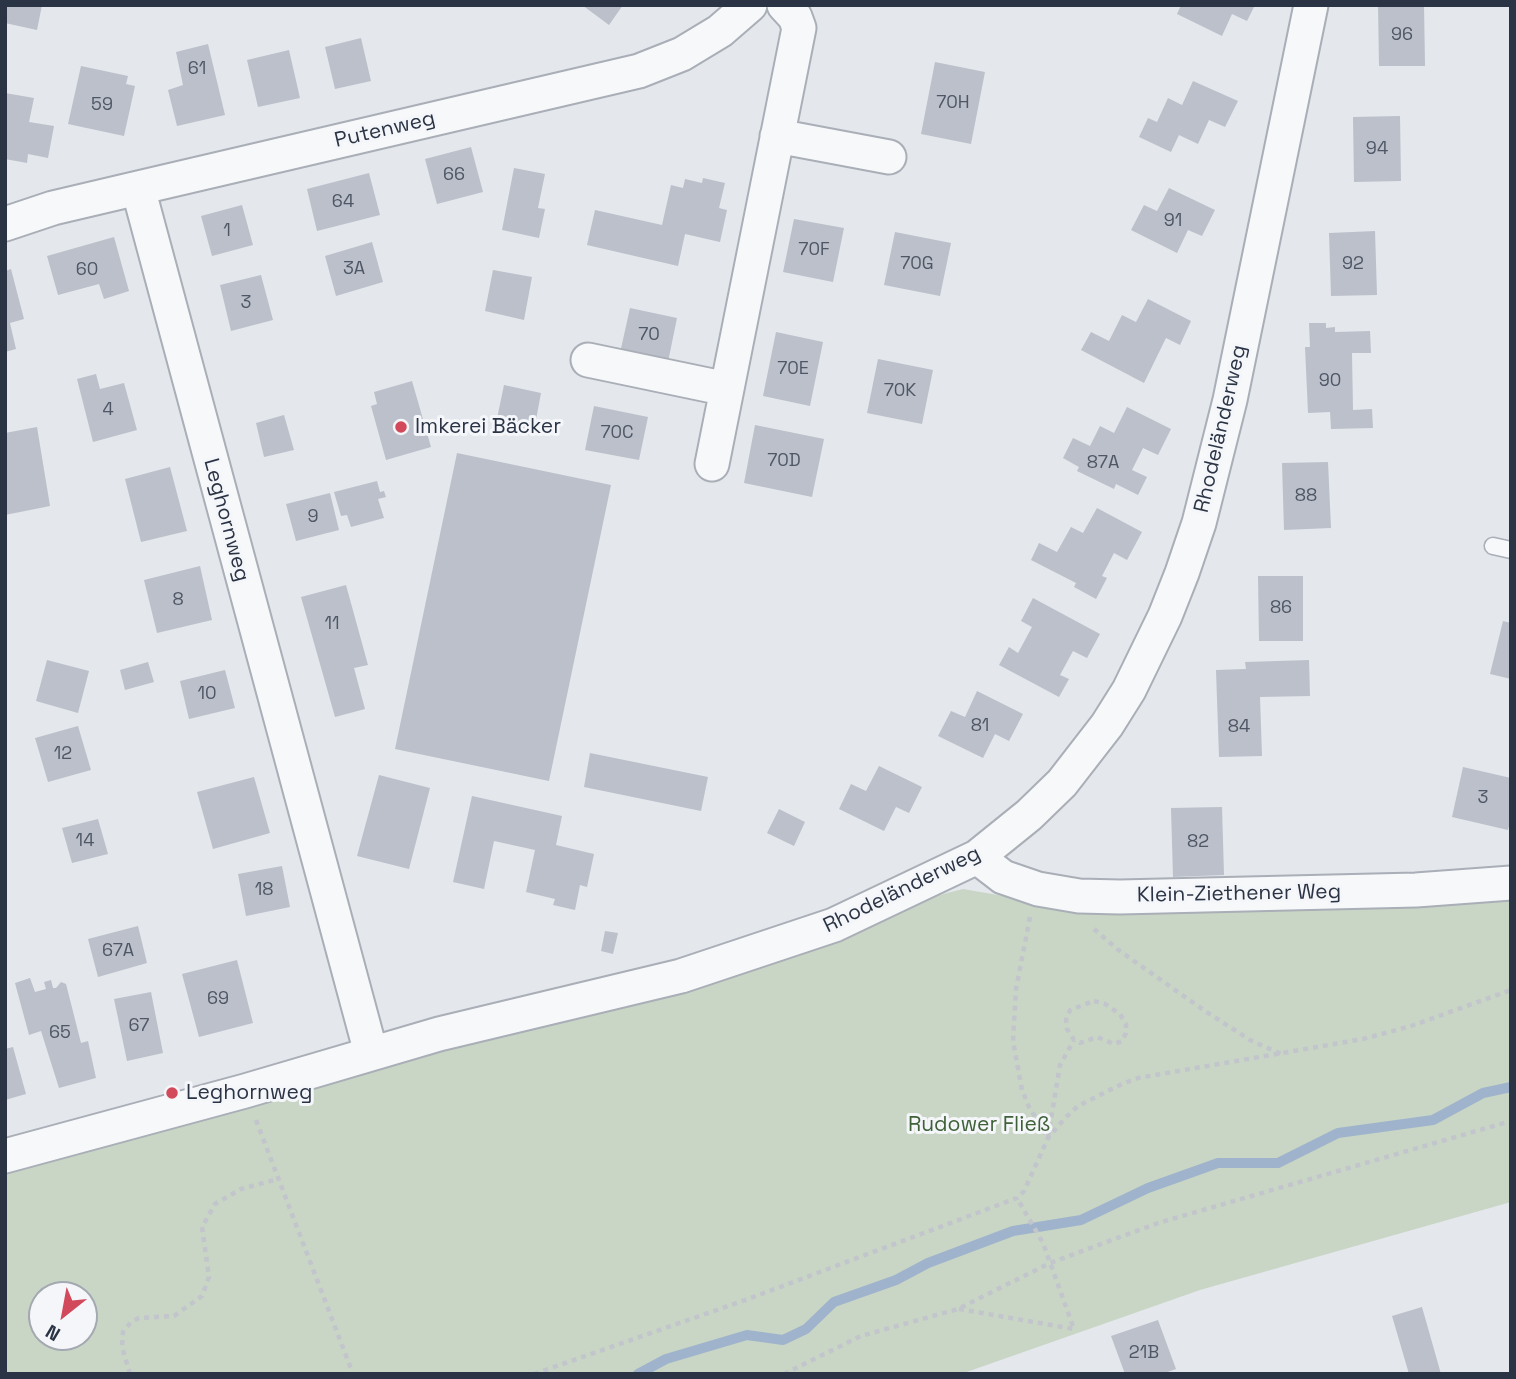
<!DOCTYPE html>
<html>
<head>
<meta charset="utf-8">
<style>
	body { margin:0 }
	#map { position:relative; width:1516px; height:1379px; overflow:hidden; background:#e4e7ec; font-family:"Space Grotesk",sans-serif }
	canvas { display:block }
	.frame { position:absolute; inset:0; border:7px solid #2b3445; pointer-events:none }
	.north { position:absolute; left:28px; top:1281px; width:70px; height:70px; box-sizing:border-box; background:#f4f6f9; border:2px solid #a4a8b1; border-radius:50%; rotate:211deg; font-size:19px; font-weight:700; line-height:28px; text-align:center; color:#2b3445 }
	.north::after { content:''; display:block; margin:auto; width:24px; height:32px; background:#d1495b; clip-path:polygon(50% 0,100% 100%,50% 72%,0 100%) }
</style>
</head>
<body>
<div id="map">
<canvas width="1516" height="1379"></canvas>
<div class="frame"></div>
<div class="north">N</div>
</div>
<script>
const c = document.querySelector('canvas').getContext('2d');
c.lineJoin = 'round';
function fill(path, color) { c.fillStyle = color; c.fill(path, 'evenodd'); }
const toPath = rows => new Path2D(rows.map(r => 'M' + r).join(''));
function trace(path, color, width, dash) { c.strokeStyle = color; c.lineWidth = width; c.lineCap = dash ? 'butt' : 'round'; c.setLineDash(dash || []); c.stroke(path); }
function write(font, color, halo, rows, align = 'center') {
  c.font = font + ' "Space Grotesk",sans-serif'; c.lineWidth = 6; c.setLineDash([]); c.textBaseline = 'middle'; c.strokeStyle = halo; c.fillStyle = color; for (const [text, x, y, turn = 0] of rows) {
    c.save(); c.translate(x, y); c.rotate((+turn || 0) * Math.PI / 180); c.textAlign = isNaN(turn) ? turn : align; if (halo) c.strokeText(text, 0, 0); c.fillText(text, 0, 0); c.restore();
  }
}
const green = toPath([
	[963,889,1090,911,1511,900,1511,1202,1200,1290,961,1374,5,1374,5,1165,601,1010,920,900],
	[42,1295,84,1295,84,1337,42,1337]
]);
const stream = toPath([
	[638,1374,666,1359,747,1335,783,1340,806,1329,834,1302,896,1280,928,1263,1013,1231,1081,1220,1148,1188,1218,1163,1278,1163,1338,1133,1433,1120,1483,1093,1511,1087]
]);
const building = toPath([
	[5,5,42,5,37,30,5,23],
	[582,5,623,5,609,25],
	[1181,5,1255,5,1247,21,1232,14,1222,36,1177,14],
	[1378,5,1424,5,1425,66,1379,66],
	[361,38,371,81,335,89,325,47],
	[208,44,225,115,177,126,168,90,183,85,176,52],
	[289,50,300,98,258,107,247,60],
	[935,62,985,72,971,144,921,134],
	[81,66,128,76,126,84,135,86,124,136,68,124],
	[1193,81,1238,101,1225,127,1209,120,1198,144,1179,135,1171,152,1139,137,1148,118,1157,122,1168,98,1182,105],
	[5,93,34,98,29,122,54,126,48,158,28,154,27,163,5,159],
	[1400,116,1401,181,1354,182,1353,117],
	[471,147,483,192,437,204,425,159],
	[514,168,545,174,538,208,545,209,539,238,502,230],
	[369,173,380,215,317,231,307,189],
	[703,178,725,183,719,208,727,210,720,242,685,234,678,266,587,245,595,210,662,225,671,185,683,188,685,179,702,183],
	[1169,188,1215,210,1202,236,1188,230,1177,253,1131,230,1144,205,1157,211],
	[242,205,253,245,212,256,201,216],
	[794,219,844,228,833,282,783,272],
	[1375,231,1377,295,1331,296,1329,233],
	[895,232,951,243,940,296,884,285],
	[114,237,129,291,104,299,99,284,58,295,47,256],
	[372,242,383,282,336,296,325,256],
	[11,269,24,319,10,323,16,349,5,352,5,271],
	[493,270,532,277,524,320,485,311],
	[261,275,273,320,231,331,220,285],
	[1148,299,1191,321,1180,345,1166,338,1144,383,1081,350,1091,332,1109,341,1122,315,1136,322],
	[630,308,677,318,668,362,620,353],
	[1309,323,1326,323,1326,328,1335,327,1335,332,1370,331,1371,353,1352,353,1353,410,1372,409,1373,428,1331,429,1330,412,1308,413,1305,347,1310,347],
	[776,332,823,342,810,406,763,396],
	[878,359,933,370,922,424,867,413],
	[96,374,100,389,124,383,137,430,93,442,77,379],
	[412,381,431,447,386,460,371,406,377,404,374,392],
	[504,385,541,393,533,436,495,428],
	[594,406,648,417,639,460,585,450],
	[1127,407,1171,429,1158,455,1143,448,1132,470,1147,477,1138,495,1116,484,1114,489,1077,471,1079,467,1063,458,1073,438,1090,446,1100,426,1114,433],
	[284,415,294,450,264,457,256,423],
	[755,425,824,439,812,497,744,483],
	[37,427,50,506,5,515,5,433],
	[457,453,611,485,549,781,395,749],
	[1328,462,1331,528,1284,530,1282,463],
	[170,467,187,531,141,542,125,479],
	[377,481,380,492,384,491,386,497,378,499,384,518,351,527,347,515,341,516,334,492],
	[330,493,339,530,296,541,286,504],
	[1097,508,1142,532,1127,560,1114,553,1102,576,1107,578,1096,599,1074,587,1076,583,1031,560,1039,543,1057,552,1071,527,1083,533],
	[200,566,212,620,157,633,144,580],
	[1258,576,1303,576,1303,641,1259,641],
	[346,585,368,665,354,668,365,709,335,717,301,597],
	[1033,598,1100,634,1087,658,1073,651,1060,675,1069,679,1059,697,999,665,1009,647,1018,653,1032,627,1021,621],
	[1503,621,1511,623,1511,679,1490,674],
	[47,660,89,671,78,713,36,701],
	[1309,660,1310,696,1260,697,1262,756,1219,757,1216,670,1246,669,1245,662],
	[148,662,154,682,125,690,120,670],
	[225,670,235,708,189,719,180,681],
	[977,691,1023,714,1009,741,995,734,983,758,938,736,951,711,965,717],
	[78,726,91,770,48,782,35,738],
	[590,753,708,777,701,811,584,787],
	[879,766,922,787,909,813,896,807,884,831,839,809,851,784,866,791],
	[1463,767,1511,778,1511,819,1508,830,1452,817],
	[379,775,430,788,409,869,357,856],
	[254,777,270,833,213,849,197,792],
	[472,796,562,816,556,845,594,854,587,887,580,885,575,910,553,905,555,899,526,892,535,850,494,841,484,889,453,882],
	[1222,807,1224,875,1173,877,1171,808],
	[779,809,805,822,794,846,767,833],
	[98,819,108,854,72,863,62,828],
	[282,866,290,907,246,916,238,874],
	[138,926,147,963,98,977,88,939],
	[605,931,618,933,613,954,601,951],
	[237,960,253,1023,199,1037,182,974],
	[30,978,35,992,46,989,44,982,51,980,53,988,56,988,61,982,66,984,81,1043,88,1041,96,1078,59,1088,41,1031,29,1035,15,983],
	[151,992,163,1053,127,1061,114,999],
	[13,1047,26,1094,5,1100,5,1049],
	[1422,1307,1441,1374,1409,1374,1392,1316],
	[1158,1320,1176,1369,1162,1374,1125,1374,1111,1336]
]);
const path = toPath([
	[1030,917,1016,989,1013,1041,1022,1090,1029,1107,1048,1138],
	[1094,929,1117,949,1205,1011,1250,1040,1281,1054],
	[1094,1001,1105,1004,1120,1014,1126,1024,1126,1033,1122,1041,1114,1044,1097,1037,1080,1043,1074,1040,1067,1029,1066,1020,1070,1010,1094,1001],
	[256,1120,353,1374],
	[1048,1137,1060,1065,1074,1040],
	[959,1309,1074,1329,1043,1243,1017,1198],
	[130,1374,122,1347,123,1332,131,1322,139,1318,174,1316,202,1296,209,1277,202,1227,215,1204,241,1189,278,1179],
	[534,1374,748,1299,1017,1198,1024,1191,1048,1138,1065,1118,1078,1106,1122,1084,1138,1078,1363,1039,1411,1026,1511,990],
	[784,1374,861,1336,958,1309,1050,1263,1158,1223,1511,1121]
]);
const service = toPath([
	[1493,546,1511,550]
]);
const minor = toPath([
	[777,136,889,157],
	[138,188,371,1053],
	[5,224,53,208,138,188,639,71,682,54,720,31,750,5],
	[588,360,727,389],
	[712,464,799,28,795,17,784,5],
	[977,857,1003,877,1038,889,1079,896,1120,897,1416,890,1511,883],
	[5,1156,245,1091,439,1034,681,976,834,925,977,857,1029,815,1062,783,1107,725,1129,690,1165,616,1182,573,1199,523,1230,400,1311,5]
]);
const markers = [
	[401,427,7,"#d1495b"],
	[172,1093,7,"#d1495b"]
];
const numberNames = [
	["96",1402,35],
	["61",197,69],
	["70H",953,103],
	["59",102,105],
	["94",1377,149],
	["66",454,175],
	["64",343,202],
	["91",1173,221],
	["1",227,231],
	["70F",814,250],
	["70G",917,264],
	["92",1353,264],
	["3A",354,269],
	["60",87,270],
	["3",246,303],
	["70",649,335],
	["70E",793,369],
	["90",1330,381],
	["70K",900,391],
	["4",108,410],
	["70C",617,433],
	["70D",784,461],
	["87A",1103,463],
	["88",1306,496],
	["9",313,517],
	["8",178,600],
	["86",1281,608],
	["11",332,624],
	["10",207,694],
	["81",980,726],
	["84",1239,727],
	["12",63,754],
	["3",1483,798],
	["14",85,841],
	["82",1198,842],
	["18",264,890],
	["67A",118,951],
	["69",218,999],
	["67",139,1026],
	["65",60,1033],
	["21B",1144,1353]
];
const streetNames = [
	["Putenweg",385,130,-13],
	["Rhodeländerweg",1221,429,-77],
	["Leghornweg",226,520,75],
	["Rhodeländerweg",902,890,-26],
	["Klein-Ziethener Weg",1239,894,-1]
];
const poiNames = [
	["Imkerei Bäcker",415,427],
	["Leghornweg",186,1093]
];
const parkNames = [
	["Rudower Fließ",979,1125]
];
fill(green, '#c9d6c5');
trace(stream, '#9fb4cc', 10);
fill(building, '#bbc0ca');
trace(service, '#a9aeb7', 19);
trace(minor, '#a9aeb7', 37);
trace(path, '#c2c5cb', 4.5, [5, 5]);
trace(service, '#f7f8fa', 16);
trace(minor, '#f7f8fa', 33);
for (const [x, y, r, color] of markers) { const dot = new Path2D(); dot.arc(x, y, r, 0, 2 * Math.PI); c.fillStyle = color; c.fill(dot); trace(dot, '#f4f6f9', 2.5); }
write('18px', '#4f5766', null, numberNames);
write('21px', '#2b3445', '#f4f6f9', streetNames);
write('21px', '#2b3445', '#f4f6f9', poiNames, 'left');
write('21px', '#3f6138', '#f4f6f9', parkNames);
</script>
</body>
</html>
